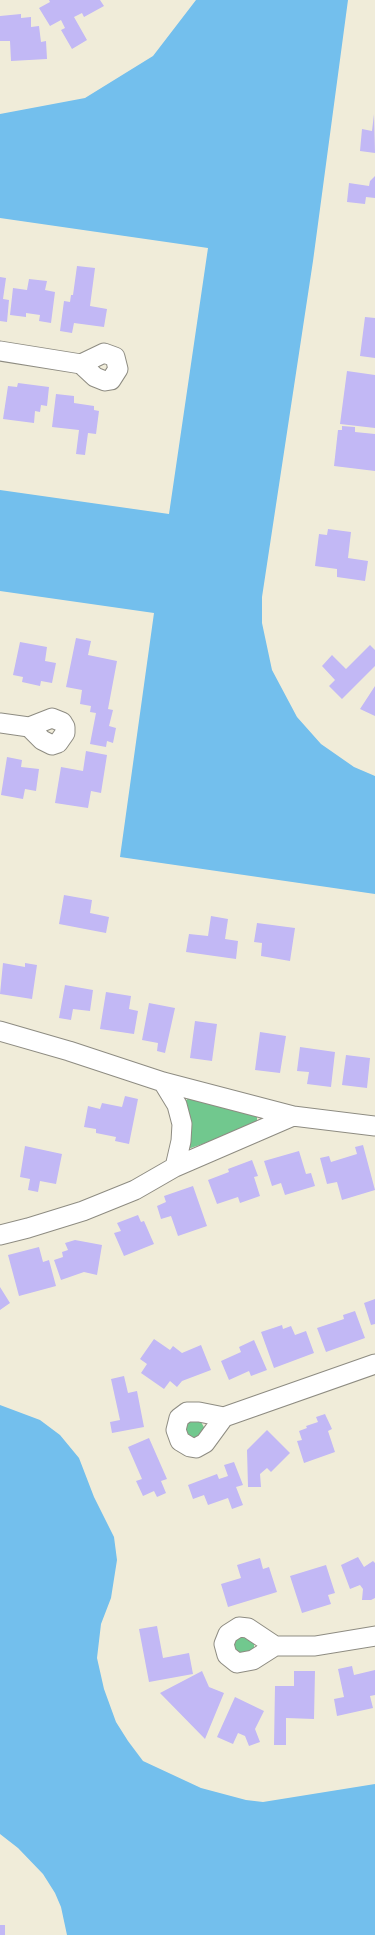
<!DOCTYPE html>
<html>
<head>
<meta charset="utf-8">
<style>
	body { margin:0 }
	canvas { display:block; background:#f0ecd9 }
</style>
</head>
<body>
<canvas width="375" height="1935"></canvas>
<script>
const c = document.querySelector('canvas').getContext('2d');
c.lineJoin = 'round';
function fill(path, color) { c.fillStyle = color; c.fill(path, 'evenodd'); }
const toPath = rows => new Path2D(rows.map(r => 'M' + r).join(''));
function trace(path, color, width, dash) { c.strokeStyle = color; c.lineWidth = width; c.lineCap = dash ? 'butt' : 'round'; c.setLineDash(dash || []); c.stroke(path); }
const green = toPath([
	[189,1098,257,1115,257,1125,188,1149,181,1104],
	[197,1420,201,1422,205,1429,194,1445,182,1428,186,1422],
	[242,1634,252,1640,254,1644,254,1648,246,1658,229,1647,230,1643]
]);
const water = toPath([
	[196,0,348,0,313,261,262,597,262,623,272,670,297,717,321,744,354,767,375,776,375,894,120,857,154,613,0,591,0,490,169,514,208,248,0,218,0,114,85,98,153,56],
	[0,1405,40,1420,60,1435,79,1458,94,1497,114,1537,117,1560,111,1598,101,1624,97,1658,104,1689,116,1722,128,1741,143,1761,201,1788,246,1800,263,1802,375,1784,375,1935,67,1935,61,1907,55,1893,43,1874,18,1848,0,1834]
]);
const building = toPath([
	[49,0,100,0,104,6,84,17,82,13,74,17,87,40,72,49,61,30,65,28,61,20,50,26,39,8,50,2],
	[21,14,21,18,31,17,31,27,39,26,41,42,46,41,47,59,11,61,10,41,0,41,0,16],
	[374,114,375,153,360,151,362,129,372,131],
	[375,176,375,198,366,197,365,204,347,202,349,183,369,186,370,181],
	[77,266,95,268,90,306,107,309,104,327,74,323,72,333,60,331,64,301,70,302,71,295,73,295],
	[0,277,6,278,3,299,9,300,7,322,0,321],
	[29,279,47,281,45,290,55,292,51,323,39,321,40,315,26,313,26,317,10,315,13,288,27,290],
	[365,317,375,318,375,358,360,356],
	[347,371,375,375,375,428,340,424],
	[18,383,49,387,47,406,41,405,40,412,35,411,34,423,3,419,8,386,17,387],
	[56,394,74,396,74,403,94,406,94,410,99,411,96,434,88,433,85,455,76,454,79,430,52,427],
	[342,426,355,427,355,432,375,434,375,471,334,466,338,430,342,430],
	[328,529,351,532,348,558,368,561,365,581,337,577,337,569,315,566,319,534,327,535],
	[76,638,91,641,88,655,117,661,108,709,113,710,109,726,116,728,113,743,107,741,106,747,90,744,96,713,90,712,91,706,80,704,82,690,66,687],
	[20,642,47,647,45,661,56,663,52,683,41,681,40,686,22,682,23,677,13,675],
	[370,645,375,650,375,666,342,699,329,686,335,680,322,666,332,655,346,669],
	[375,686,375,716,360,709],
	[86,751,107,755,101,793,91,791,88,808,55,803,61,767,83,771],
	[7,757,22,760,21,767,39,769,36,791,25,789,23,799,1,795],
	[64,895,92,900,90,913,109,917,106,933,59,924],
	[211,916,228,919,225,939,238,941,236,959,186,952,189,934,208,936],
	[257,923,295,928,290,961,261,956,262,943,254,942],
	[3,963,25,967,25,963,37,965,32,999,0,994],
	[65,985,93,990,90,1011,73,1009,71,1020,59,1018],
	[106,992,131,996,129,1009,138,1011,134,1034,100,1029],
	[149,1003,175,1008,165,1053,157,1051,158,1043,142,1040],
	[195,1021,217,1024,212,1061,190,1058],
	[260,1032,286,1036,280,1073,255,1070],
	[300,1047,335,1052,331,1087,307,1084,309,1072,297,1071],
	[346,1055,370,1058,367,1088,342,1085],
	[125,1096,138,1099,129,1144,115,1141,116,1137,96,1133,96,1129,84,1127,88,1106,100,1109,102,1103,122,1107],
	[363,1145,375,1190,342,1200,337,1182,327,1184,320,1158,329,1156,331,1162,357,1154,355,1147],
	[25,1146,62,1154,56,1184,40,1181,38,1192,28,1190,30,1179,20,1177],
	[299,1151,306,1174,311,1173,315,1186,285,1195,281,1183,272,1186,264,1161],
	[252,1160,258,1176,254,1177,260,1196,240,1203,238,1197,217,1204,208,1180,229,1172,228,1169],
	[193,1186,207,1226,178,1236,171,1216,161,1219,157,1206,166,1202,164,1196],
	[138,1215,141,1222,144,1221,154,1244,124,1256,114,1233,121,1231,117,1223],
	[75,1240,102,1245,97,1275,84,1272,61,1280,54,1260,63,1257,62,1252,68,1250,65,1243],
	[39,1247,43,1262,49,1260,56,1286,19,1296,8,1255],
	[0,1287,10,1303,0,1310],
	[375,1299,375,1324,371,1325,364,1303],
	[355,1311,365,1338,326,1352,317,1328,344,1319,343,1315],
	[282,1325,283,1329,291,1326,295,1335,306,1331,314,1353,274,1368,261,1332],
	[154,1339,170,1350,173,1346,182,1353,201,1345,211,1370,182,1381,177,1387,170,1381,164,1389,141,1373,147,1364,140,1359],
	[254,1340,267,1370,251,1376,249,1371,229,1380,221,1361,241,1352,239,1347],
	[124,1376,128,1393,137,1391,144,1427,112,1433,110,1422,120,1420,111,1379],
	[325,1414,332,1429,328,1431,335,1452,304,1463,297,1441,302,1440,299,1431,307,1428,306,1426,318,1422,316,1417],
	[267,1430,290,1453,271,1472,267,1468,260,1474,261,1487,248,1487,247,1450],
	[149,1438,167,1479,161,1481,166,1493,157,1497,154,1491,143,1496,136,1481,142,1479,128,1447],
	[234,1462,243,1485,236,1487,243,1505,232,1509,228,1498,208,1505,204,1495,193,1499,188,1485,217,1474,219,1479,228,1476,224,1465],
	[358,1557,364,1567,373,1561,375,1563,375,1598,371,1600,362,1600,363,1589,360,1585,350,1589,341,1565],
	[260,1558,263,1569,269,1567,277,1592,228,1607,221,1584,241,1578,237,1565],
	[326,1565,335,1593,328,1595,331,1604,302,1613,290,1576],
	[157,1626,163,1658,189,1653,193,1674,149,1682,139,1629],
	[352,1666,354,1675,375,1670,375,1695,370,1696,373,1708,337,1716,334,1699,344,1697,338,1669],
	[202,1671,209,1687,224,1693,205,1739,160,1693],
	[294,1671,315,1671,314,1719,286,1718,286,1745,274,1745,275,1686,294,1686],
	[235,1697,264,1711,255,1729,260,1742,249,1746,245,1736,238,1733,233,1744,217,1737],
	[0,1925,5,1925,5,1935,0,1935]
]);
const street = toPath([
	[0,351,81,364,95,377,105,381,111,380,118,369,115,357,104,353,81,364],
	[0,723,29,727,52,718,62,722,65,727,65,733,58,743,52,745,42,740,29,727],
	[0,1031,69,1051,163,1082,293,1116],
	[163,1082,177,1105,182,1124,181,1141,175,1167],
	[0,1235,28,1228,83,1211,135,1190,175,1167,293,1116,375,1126],
	[187,1412,199,1412,224,1417,205,1443,196,1448,190,1447,180,1441,176,1430,179,1418,187,1412],
	[224,1417,375,1364],
	[239,1627,248,1628,275,1646,253,1660,237,1663,227,1655,224,1644,228,1634,239,1627],
	[275,1646,315,1646,375,1636]
]);
fill(green, '#71c88e');
fill(water, '#73bfed');
fill(building, '#c2b8f5');
trace(street, '#8e8c82', 21);
trace(street, '#fff', 19);
</script>
</body>
</html>
